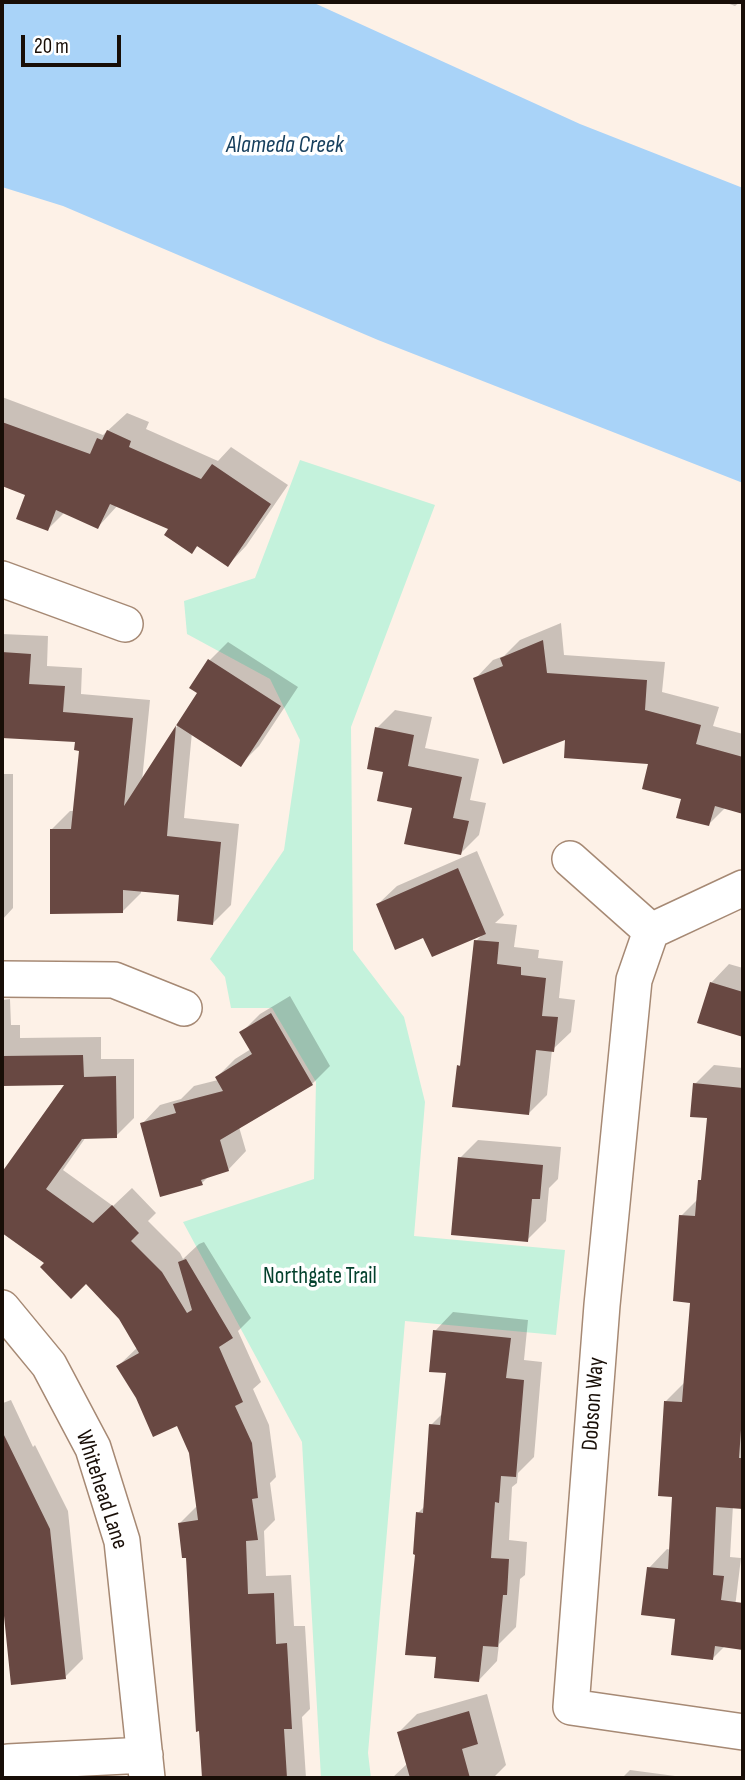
<!DOCTYPE html>
<html>
<head>
<meta charset="utf-8">
<style>
	body { margin:0 }
	#map { position:relative; width:745px; height:1780px; overflow:hidden; background:#fdf1e7; font-family:"Sofia Sans Condensed",sans-serif }
	canvas { display:block }
	.frame { position:absolute; inset:0; border:4px solid #180e07; pointer-events:none }
	.scale { position:absolute; left:21px; top:35px; width:100px; height:32px; box-sizing:border-box; border:4px solid #180e07; border-top:0; padding-left:9px; font-size:21px; line-height:24px; white-space:nowrap; color:#180e07; -webkit-text-stroke:5px #fff; paint-order:stroke }
</style>
</head>
<body>
<div id="map">
<canvas width="745" height="1780"></canvas>
<div class="frame"></div>
<div class="scale">20 m</div>
</div>
<script>
const c = document.querySelector('canvas').getContext('2d');
c.lineJoin = 'round';
function fill(path, color) { c.fillStyle = color; c.fill(path, 'evenodd'); }
const toPath = rows => new Path2D(rows.map(r => 'M' + r).join(''));
function trace(path, color, width, dash) { c.strokeStyle = color; c.lineWidth = width; c.lineCap = dash ? 'butt' : 'round'; c.setLineDash(dash || []); c.stroke(path); }
function write(font, color, halo, rows, align = 'center') {
  c.font = font + ' "Sofia Sans Condensed",sans-serif'; c.lineWidth = 7; c.setLineDash([]); c.textBaseline = 'middle'; c.strokeStyle = halo; c.fillStyle = color; for (const [text, x, y, turn = 0] of rows) {
    c.save(); c.translate(x, y); c.rotate((+turn || 0) * Math.PI / 180); c.textAlign = isNaN(turn) ? turn : align; if (halo) c.strokeText(text, 0, 0); c.fillText(text, 0, 0); c.restore();
  }
}
const green = toPath([
	[300,460,435,505,351,727,353,950,404,1017,425,1102,414,1236,565,1250,556,1335,405,1321,368,1753,371,1778,321,1778,302,1442,183,1222,314,1179,316,1082,272,1008,231,1008,225,977,210,959,284,850,300,740,270,679,187,634,184,601,255,578]
]);
const water = toPath([
	[2,2,312,2,580,124,743,188,743,483,378,340,63,206,2,187]
]);
const shadow = toPath([
	[724,2,740,2,735,6],
	[2,397,103,435,127,413,149,422,146,429,218,461,231,447,288,485,246,546,228,565,199,545,192,551,171,528,118,505,98,527,65,512,48,529,27,494,2,484],
	[561,623,564,655,665,662,662,692,719,707,713,726,743,734,743,812,726,807,709,824,650,763,567,737,475,679,493,660,504,656,520,640],
	[2,634,48,636,47,666,82,668,81,694,150,700,142,781,199,692,192,688,210,660,228,642,298,687,259,746,241,764,192,732,184,818,239,824,231,905,213,923,181,893,141,889,141,893,122,912,52,829,70,811,75,811,81,749,77,740,2,736],
	[395,710,432,717,425,748,479,759,470,800,486,803,479,835,461,853,414,807,385,771,377,728],
	[2,774,13,774,13,908,2,920],
	[477,851,504,915,495,923,517,925,514,947,539,950,538,958,563,961,559,998,575,1000,571,1032,552,1050,547,1095,529,1113,459,1066,463,1062,476,941,483,934,424,936,378,904,397,886],
	[729,964,743,968,743,1035,699,1022,711,983],
	[290,996,330,1066,312,1084,239,1127,246,1151,228,1170,210,1175,202,1183,142,1124,160,1105,181,1099,194,1086,218,1080,217,1077,235,1059,251,1049,241,1033,260,1014],
	[10,999,11,1025,20,1025,20,1038,101,1037,101,1059,134,1059,134,1118,116,1136,86,1137,63,1170,113,1206,132,1188,156,1213,148,1221,180,1253,183,1259,199,1244,204,1242,251,1318,238,1331,261,1382,253,1389,269,1425,276,1477,270,1483,275,1520,264,1531,266,1576,291,1575,294,1626,305,1626,310,1709,302,1717,306,1778,203,1778,187,1555,180,1523,197,1506,190,1453,177,1424,137,1397,118,1366,138,1347,120,1318,86,1282,47,1263,2,1231,2,1175,68,1083,2,1084,2,1000],
	[714,1065,743,1068,743,1503,736,1502,733,1505,730,1557,741,1558,731,1640,713,1658,677,1617,649,1568,667,1549,671,1550,674,1495,666,1401,685,1382,692,1301,681,1216,698,1199,700,1181,703,1178,709,1117,695,1084],
	[478,1140,561,1147,558,1179,549,1188,546,1221,527,1240,460,1158],
	[453,1312,528,1320,524,1360,542,1362,534,1457,518,1473,517,1483,512,1487,509,1540,527,1542,525,1575,520,1579,516,1627,499,1644,497,1661,479,1680,438,1656,417,1553,418,1513,425,1506,431,1425,443,1413,448,1372,435,1331],
	[2,1400,3,1403,11,1400,33,1447,35,1445,68,1511,83,1659,65,1677,13,1682,2,1580],
	[487,1694,506,1765,493,1778,392,1778,408,1763,399,1732,417,1714],
	[630,1770,690,1778,622,1778]
]);
const building = toPath([
	[2,422,90,454,97,438,102,440,107,430,131,441,129,447,201,479,212,464,271,504,228,567,197,546,192,554,164,535,168,529,110,504,98,529,56,510,48,531,16,519,25,495,2,486],
	[543,640,547,673,647,680,645,710,701,725,696,744,743,757,743,814,715,806,709,826,676,818,681,799,642,789,648,764,564,758,565,740,503,764,473,678,503,666,500,658],
	[2,652,31,654,29,684,65,686,63,712,133,718,124,806,197,693,189,688,208,659,281,706,241,767,176,725,167,836,221,842,213,925,177,921,179,895,123,890,123,913,50,914,50,829,71,829,79,751,74,750,75,742,2,738],
	[375,727,414,735,408,766,462,777,453,818,469,821,461,855,404,844,412,808,377,801,383,772,367,769],
	[458,868,486,934,432,957,423,938,395,950,376,904],
	[474,940,499,942,497,964,521,967,521,975,546,978,542,1016,558,1017,554,1052,536,1050,529,1115,452,1107,457,1065,460,1066],
	[710,982,743,992,743,1037,697,1023],
	[271,1013,313,1085,220,1140,229,1171,201,1180,203,1185,160,1197,140,1123,176,1113,173,1104,223,1091,215,1077,252,1054,239,1032],
	[83,1055,84,1077,116,1076,117,1138,82,1139,46,1189,93,1223,112,1205,139,1233,131,1241,162,1272,187,1313,192,1310,178,1262,186,1259,233,1338,219,1347,243,1402,235,1406,252,1443,258,1498,252,1499,258,1540,246,1541,248,1594,274,1593,276,1644,287,1643,292,1729,284,1729,287,1778,202,1778,199,1731,196,1732,186,1558,182,1558,178,1523,198,1520,189,1453,177,1426,153,1437,136,1398,116,1366,139,1353,119,1319,86,1284,71,1299,40,1267,44,1263,2,1233,2,1172,64,1085,2,1086,2,1056],
	[693,1083,743,1088,743,1402,739,1458,743,1458,743,1509,716,1507,713,1575,724,1576,721,1600,743,1603,743,1650,715,1646,713,1660,671,1655,675,1619,641,1615,647,1567,668,1569,672,1497,658,1496,664,1401,682,1402,690,1303,673,1301,679,1215,695,1216,698,1180,701,1180,707,1118,690,1117],
	[458,1157,543,1165,540,1199,532,1199,528,1242,451,1235],
	[433,1330,511,1338,506,1378,524,1380,516,1477,501,1476,499,1503,495,1502,491,1558,509,1559,507,1595,503,1595,498,1647,483,1646,479,1682,434,1678,436,1657,405,1655,415,1555,413,1554,416,1512,423,1513,429,1424,440,1425,446,1373,429,1372],
	[2,1431,50,1529,66,1679,11,1685,2,1596],
	[469,1711,478,1744,462,1749,470,1778,410,1778,397,1732]
]);
const street = toPath([
	[2,579,125,624],
	[570,859,651,931],
	[651,931,634,980,602,1305,571,1707,743,1732],
	[651,931,743,888],
	[2,979,114,980,184,1008],
	[2,1308,49,1365,93,1448,122,1541,147,1778],
	[8,1762,145,1755]
]);
const parkNames = [
	["Northgate Trail",320,1277]
];
const streetNames = [
	["Dobson Way",594,1404,-86],
	["Whitehead Lane",101,1490,72]
];
const waterNames = [
	["Alameda Creek",285,146]
];
fill(green, '#c4f2dc');
fill(water, '#a9d3f8');
fill(shadow, '#0003');
fill(building, '#684842');
trace(street, '#a68974', 38);
trace(street, '#fff', 35);
write('23px', '#04412d', '#fff', parkNames);
write('23px', '#180e07', '#fff', streetNames);
write('italic 24px', '#18405e', '#fff', waterNames);
</script>
</body>
</html>
